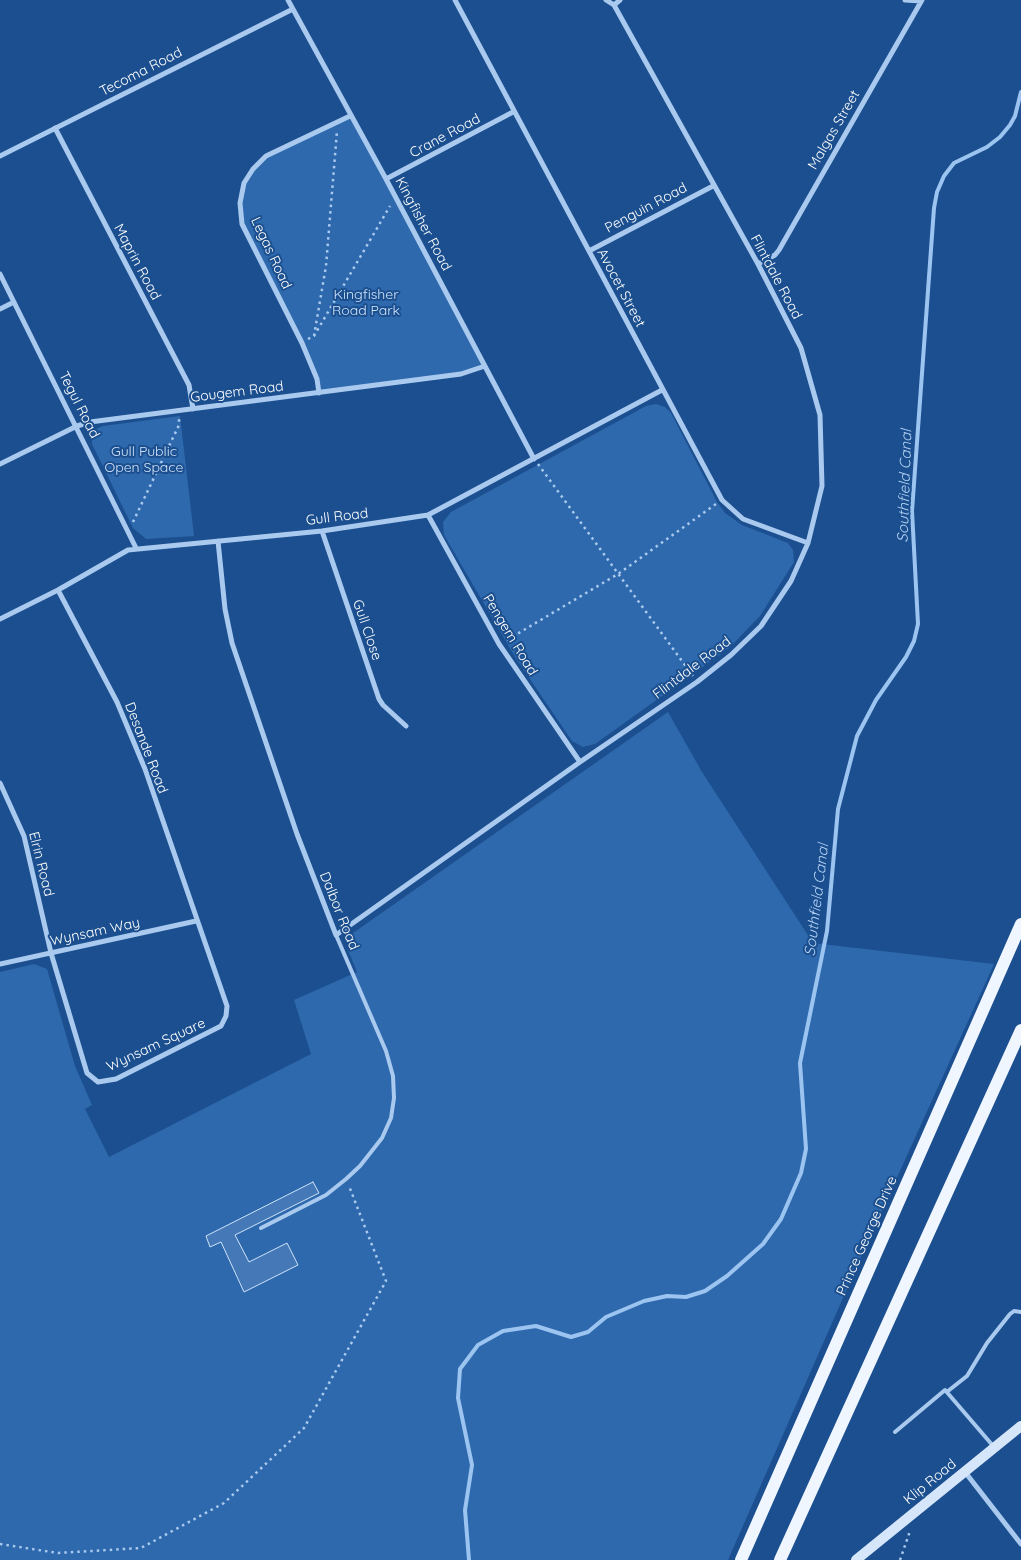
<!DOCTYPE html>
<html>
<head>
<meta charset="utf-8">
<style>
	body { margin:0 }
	canvas { display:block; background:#1b4f8f }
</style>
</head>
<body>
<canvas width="1021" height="1560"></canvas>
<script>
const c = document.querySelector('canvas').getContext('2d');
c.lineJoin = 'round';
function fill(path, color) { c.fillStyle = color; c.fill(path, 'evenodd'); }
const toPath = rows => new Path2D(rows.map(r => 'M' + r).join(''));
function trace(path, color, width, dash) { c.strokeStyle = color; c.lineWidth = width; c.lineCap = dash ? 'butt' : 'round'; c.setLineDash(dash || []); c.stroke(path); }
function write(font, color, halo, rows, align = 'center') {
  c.font = font + ' Quicksand,sans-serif'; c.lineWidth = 4; c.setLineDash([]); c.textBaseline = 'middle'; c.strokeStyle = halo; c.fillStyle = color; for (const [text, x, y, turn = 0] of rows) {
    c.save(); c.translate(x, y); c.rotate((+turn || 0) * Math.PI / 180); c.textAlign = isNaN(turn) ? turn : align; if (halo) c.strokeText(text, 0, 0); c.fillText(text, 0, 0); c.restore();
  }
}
const green = toPath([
	[350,116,485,366,466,373,319,393,317,379,242,224,240,203,244,183,266,156],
	[656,404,665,407,671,413,717,502,725,513,742,525,788,543,793,550,794,562,760,616,729,648,595,744,583,747,572,741,515,657,444,535,443,522,451,512,646,406],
	[180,416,194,536,146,539,133,528,92,444,92,436,96,429,103,426],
	[668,712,702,772,813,943,994,964,864,1250,728,1560,0,1560,0,972,34,964,47,969,75,1066,92,1105,85,1109,109,1157,311,1054,294,1000,357,972,348,950,347,942,353,933]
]);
const stream = toPath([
	[469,1560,465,1510,472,1465,458,1398,460,1369,478,1345,503,1331,536,1326,571,1337,588,1332,606,1317,644,1301,667,1296,686,1297,705,1291,727,1276,763,1244,781,1219,801,1173,806,1149,800,1063,827,931,838,809,857,736,876,700,906,657,914,641,918,624,912,511,934,208,937,192,944,176,954,163,987,147,1000,137,1010,125,1015,116,1021,92]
]);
const building = toPath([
	[313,1182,319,1193,235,1235,249,1262,287,1243,298,1265,244,1292,221,1242,210,1247,206,1236,313,1182]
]);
const path = toPath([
	[314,336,326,266,337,131],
	[308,339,314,336,390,206],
	[538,464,693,676],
	[133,522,179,425,179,418],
	[507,640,618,574,716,504],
	[0,1544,58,1553,141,1548,224,1503,304,1428,386,1281,349,1186],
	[900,1560,910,1531]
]);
const lane = toPath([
	[261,1228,326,1195,346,1179,360,1166,382,1138,391,1118,394,1098,393,1076,386,1051,336,935],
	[948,1391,967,1376,987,1343,1010,1314,1014,1311,1021,1312],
	[895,1432,945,1390,994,1447]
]);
const street = toPath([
	[288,0,386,179,534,459],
	[455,0,722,500,743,519,808,543],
	[905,0,921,1],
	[614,5,620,0],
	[55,128,189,385,193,409],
	[0,156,293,9],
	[386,179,513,112],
	[589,251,713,186],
	[758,264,775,255,779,250,922,0],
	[0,274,136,548],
	[0,309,14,302],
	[319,393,317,379,302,343,242,224,240,203,244,183,253,169,266,156,350,116],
	[0,464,77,426,90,422,461,374,485,366],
	[428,515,499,644,580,762],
	[322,531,379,699,383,705,406,726],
	[218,541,225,609,232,643,297,834,336,935,580,762,697,682,731,655,761,626,791,581,808,543,822,486,820,415,801,348,758,264,614,5,606,0],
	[0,619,58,590,128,550,322,531,428,515,662,390],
	[0,783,24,836,51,953,87,1073,98,1082,116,1079,221,1026,226,1016,227,1006,145,769,117,702,58,590],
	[0,964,196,921],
	[965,1472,1021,1544]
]);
const secondary = toPath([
	[856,1560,1021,1426]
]);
const primary = toPath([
	[741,1560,1021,924],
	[780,1560,1021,1030]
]);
const streetNames = [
	["Tecoma Road",141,72,-27],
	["Malgas Street",834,130,-60],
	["Crane Road",445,136,-28],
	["Penguin Road",646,208,-28],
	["Kingfisher Road",423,224,62],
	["Legas Road",271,253,65],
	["Maprin Road",137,262,62],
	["Flintdale Road",776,277,62],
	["Avocet Street",621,288,62],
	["Gougem Road",237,392,-7],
	["Tegul Road",79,405,63],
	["Gull Road",337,517,-7],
	["Gull Close",367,630,71],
	["Pengem Road",510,635,59],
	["Flintdale Road",692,668,-37],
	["Desande Road",146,748,69],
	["Elrin Road",41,864,76],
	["Dalbor Road",339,911,68],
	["Wynsam Way",95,932,-12],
	["Wynsam Square",156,1045,-25],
	["Prince George Drive",867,1236,-66],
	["Klip Road",930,1482,-39]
];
const parkNames = [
	["Kingfisher",366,295],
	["Road Park",366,311],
	["Gull Public",144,452],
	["Open Space",144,468]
];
const waterNames = [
	["Southfield Canal",905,486,-88],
	["Southfield Canal",817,900,-83]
];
fill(green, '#2e69ad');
trace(stream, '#9cc4f0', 4);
fill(building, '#4478b7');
trace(building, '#cfe3fa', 1);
trace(path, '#a9c9ee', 2.5, [2.5, 4]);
trace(lane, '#a9c9ee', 4);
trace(street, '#a9c9ee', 5);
trace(secondary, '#d6e6fa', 10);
trace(primary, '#f0f6ff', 12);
write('14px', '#fff', '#1b4f8f', streetNames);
write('14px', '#cfe3fa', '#1b4f8f', parkNames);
write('italic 15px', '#b5d3f5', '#1b4f8f', waterNames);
</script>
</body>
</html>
